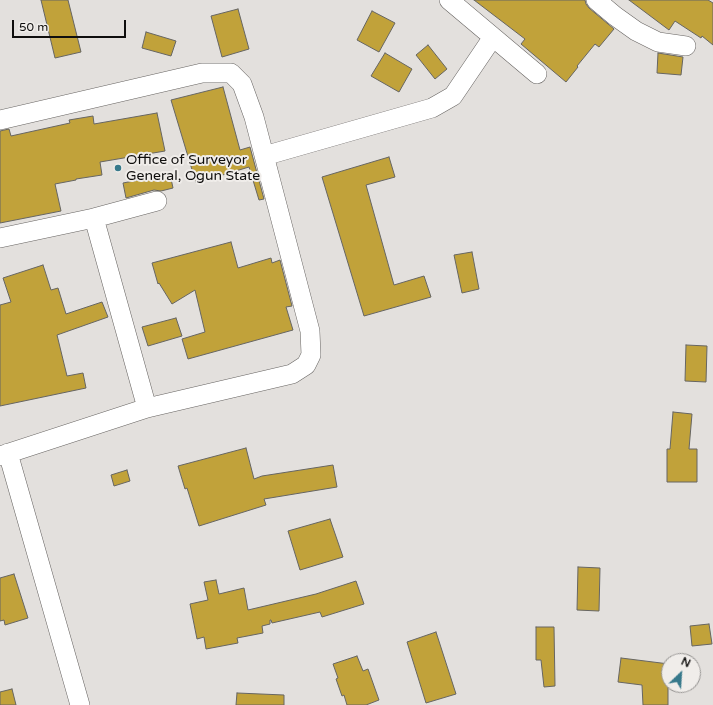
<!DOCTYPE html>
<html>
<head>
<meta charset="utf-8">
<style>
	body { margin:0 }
	#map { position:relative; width:713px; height:705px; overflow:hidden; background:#e3e0dd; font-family:"Varela Round",sans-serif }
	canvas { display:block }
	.north { position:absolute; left:661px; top:653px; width:40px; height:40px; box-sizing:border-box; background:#f0edea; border:1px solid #969492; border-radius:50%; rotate:25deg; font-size:11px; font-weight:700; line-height:16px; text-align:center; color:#0f0e0d }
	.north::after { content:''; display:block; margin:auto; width:14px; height:18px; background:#37798b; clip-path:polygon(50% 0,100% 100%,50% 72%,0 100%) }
	.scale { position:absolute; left:12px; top:20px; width:114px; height:18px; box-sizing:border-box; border:2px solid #0f0e0d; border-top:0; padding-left:5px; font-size:12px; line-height:14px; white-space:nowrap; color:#0f0e0d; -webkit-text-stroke:3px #f0edea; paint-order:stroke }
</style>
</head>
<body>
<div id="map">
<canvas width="713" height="705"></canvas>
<div class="north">N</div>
<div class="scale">50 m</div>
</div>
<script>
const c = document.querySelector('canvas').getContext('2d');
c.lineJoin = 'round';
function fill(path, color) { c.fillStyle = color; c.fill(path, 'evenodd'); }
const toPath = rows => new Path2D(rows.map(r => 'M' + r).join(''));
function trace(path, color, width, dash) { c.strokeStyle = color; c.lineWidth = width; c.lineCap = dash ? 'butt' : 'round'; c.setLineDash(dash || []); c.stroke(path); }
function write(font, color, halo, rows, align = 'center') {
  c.font = font + ' "Varela Round",sans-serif'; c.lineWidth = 4; c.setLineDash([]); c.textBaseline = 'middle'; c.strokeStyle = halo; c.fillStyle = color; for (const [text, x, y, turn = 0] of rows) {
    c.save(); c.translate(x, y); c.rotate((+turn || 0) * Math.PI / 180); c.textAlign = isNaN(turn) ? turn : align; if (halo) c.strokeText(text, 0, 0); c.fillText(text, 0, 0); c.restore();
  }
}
const building = toPath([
	[41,0,68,0,81,52,55,58,41,0],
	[474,0,585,0,586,4,589,8,614,29,599,47,595,44,577,66,578,67,566,82,521,44,525,39,474,0],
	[629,0,708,0,713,3,713,45,702,36,701,38,675,21,669,30,629,0],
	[238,9,249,49,222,57,211,16,238,9],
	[372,11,395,23,379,52,357,40,372,11],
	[146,32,176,41,171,56,142,48,146,32],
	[428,45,447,69,435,79,416,55,428,45],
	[385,53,412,69,399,92,371,76,385,53],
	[658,53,683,57,681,75,657,73,658,53],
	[223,87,240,150,250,147,264,199,259,200,249,167,196,183,171,100,223,87],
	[157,113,165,151,100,162,102,175,76,179,76,180,55,184,61,211,0,223,0,131,9,129,11,136,70,123,69,120,93,116,94,124,157,113],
	[389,157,395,177,366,185,394,285,424,276,431,297,364,316,322,177,389,157],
	[170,174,173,188,161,191,154,190,126,198,123,183,170,174],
	[231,242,238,268,271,258,272,263,280,260,292,306,286,307,293,330,188,359,182,339,205,332,195,290,172,304,159,283,158,284,152,263,231,242],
	[472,252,479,289,462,293,454,255,472,252],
	[43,265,51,290,58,288,66,314,102,302,108,317,57,335,67,376,83,373,86,388,0,406,0,305,11,302,3,278,43,265],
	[176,318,182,336,148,346,142,327,176,318],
	[686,345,707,346,706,382,685,381,686,345],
	[673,412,692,414,689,449,697,449,697,482,667,482,667,449,670,449,673,412],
	[246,448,254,479,262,476,333,465,337,487,264,499,266,505,199,526,187,488,185,489,178,466,246,448],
	[127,470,130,481,114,486,111,475,127,470],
	[330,519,343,557,300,570,288,531,330,519],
	[578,567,600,568,599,611,577,610,578,567],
	[14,574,28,618,5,625,4,620,0,621,0,578,14,574],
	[216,580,219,594,244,588,248,610,316,594,356,581,364,604,322,617,320,612,272,623,271,620,270,620,270,624,262,626,263,633,237,638,238,643,206,649,204,637,197,639,190,604,208,600,204,582,216,580],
	[709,624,712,644,692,646,690,626,709,624],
	[536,627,554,627,555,686,544,687,541,660,536,660,536,627],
	[436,632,456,694,426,703,407,642,436,632],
	[357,656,363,671,368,669,379,700,366,705,347,705,344,695,342,696,336,679,338,678,333,664,357,656],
	[621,658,669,664,668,684,668,705,643,705,642,685,618,682,621,658],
	[12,689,16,705,0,705,0,692,12,689],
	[237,693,284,695,284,705,236,705,237,693]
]);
const minor = toPath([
	[449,0,537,74],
	[596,0,615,16,636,31,658,42,686,46],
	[0,120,202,73,231,73,242,84,254,117,310,331,311,355,306,365,292,374,147,408,0,456],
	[264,156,432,108,453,96,493,37],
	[94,218,147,408],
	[0,238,94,218,157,201],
	[8,453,80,705]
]);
const markers = [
	[118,168,4,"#37798b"]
];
const poiNames = [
	["Office of Surveyor",126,160],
	["General, Ogun State",126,176]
];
fill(building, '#c1a23a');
trace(building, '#666562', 1);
trace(minor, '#676462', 20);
trace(minor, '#fff', 19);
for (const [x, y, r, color] of markers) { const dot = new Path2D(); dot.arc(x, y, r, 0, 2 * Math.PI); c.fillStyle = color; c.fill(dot); trace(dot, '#f0edea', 1.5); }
write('14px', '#0f0e0d', '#f0edea', poiNames, 'left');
</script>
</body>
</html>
